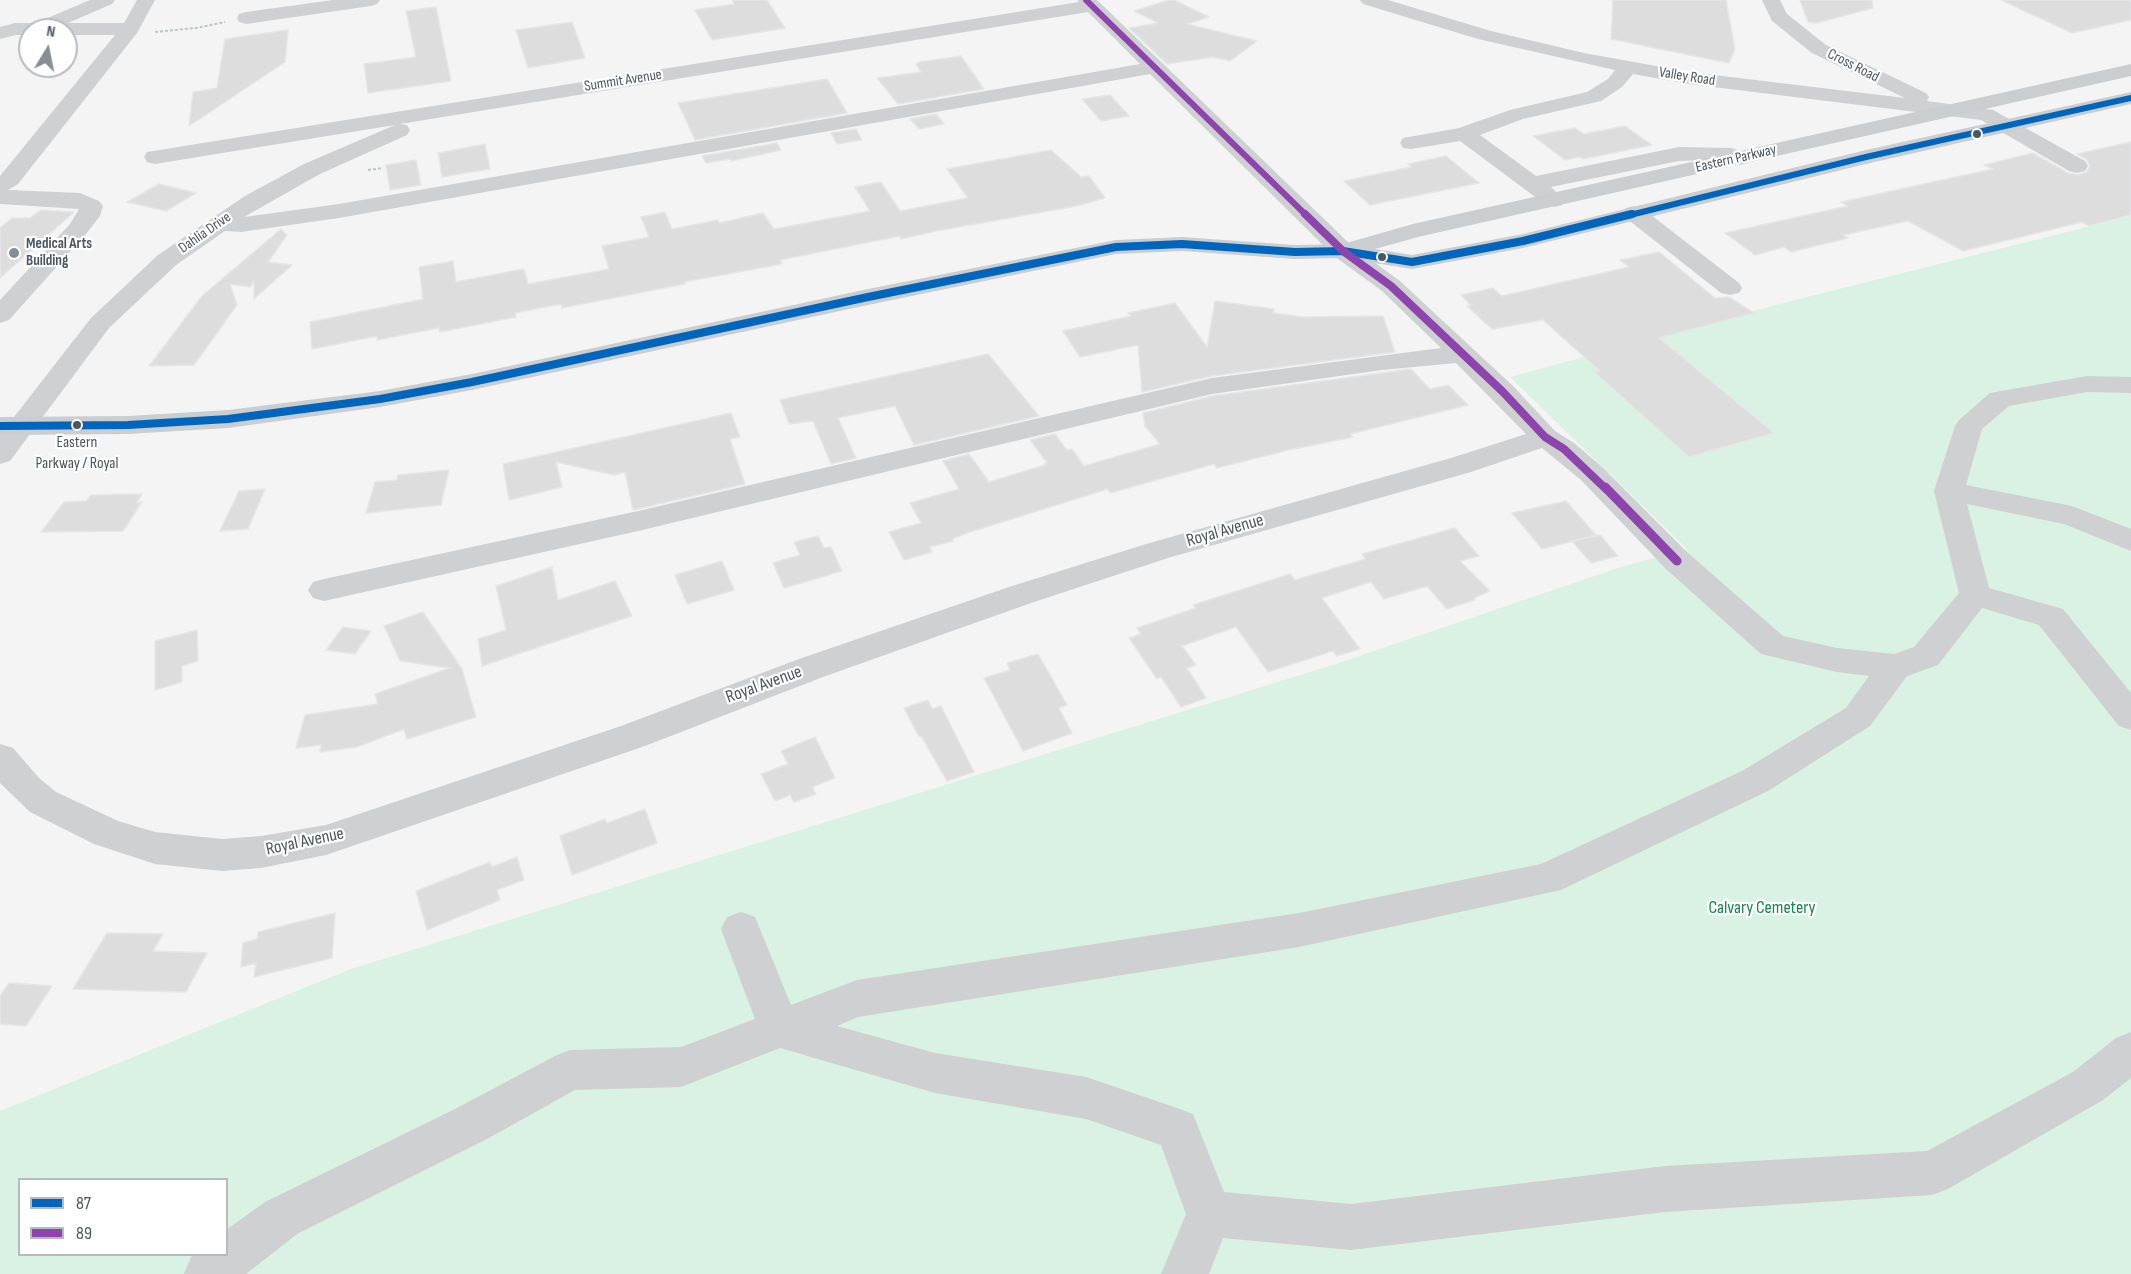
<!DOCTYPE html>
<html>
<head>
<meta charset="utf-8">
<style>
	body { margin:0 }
	#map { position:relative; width:2131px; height:1274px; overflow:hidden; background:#f4f4f4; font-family:"Sofia Sans Condensed",sans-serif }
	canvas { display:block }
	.legend { position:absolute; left:18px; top:1178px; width:210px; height:78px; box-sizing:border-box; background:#fff; border:2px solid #b7bbc0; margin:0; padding:8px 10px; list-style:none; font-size:18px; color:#4a5661 }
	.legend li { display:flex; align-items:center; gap:12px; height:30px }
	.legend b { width:30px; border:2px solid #b7bbc0 }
	.north { position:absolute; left:18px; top:18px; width:60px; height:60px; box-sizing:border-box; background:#fff; border:2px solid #b7bbc0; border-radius:50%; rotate:10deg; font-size:16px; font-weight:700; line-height:24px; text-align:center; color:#4a5661 }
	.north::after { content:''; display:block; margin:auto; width:21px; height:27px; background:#868d94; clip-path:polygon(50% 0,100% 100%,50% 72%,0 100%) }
</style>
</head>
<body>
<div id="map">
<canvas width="2131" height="1274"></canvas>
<ul class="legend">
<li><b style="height:8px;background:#0065bd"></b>87</li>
<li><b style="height:8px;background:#8e44ad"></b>89</li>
</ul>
<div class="north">N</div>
</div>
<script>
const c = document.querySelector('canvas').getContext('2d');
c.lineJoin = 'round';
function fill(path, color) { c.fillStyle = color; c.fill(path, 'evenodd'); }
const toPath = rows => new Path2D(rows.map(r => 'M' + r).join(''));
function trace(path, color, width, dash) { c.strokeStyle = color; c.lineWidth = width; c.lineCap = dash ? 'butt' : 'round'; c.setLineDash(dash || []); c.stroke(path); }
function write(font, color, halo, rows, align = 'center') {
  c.font = font + ' "Sofia Sans Condensed",sans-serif'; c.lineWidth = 4.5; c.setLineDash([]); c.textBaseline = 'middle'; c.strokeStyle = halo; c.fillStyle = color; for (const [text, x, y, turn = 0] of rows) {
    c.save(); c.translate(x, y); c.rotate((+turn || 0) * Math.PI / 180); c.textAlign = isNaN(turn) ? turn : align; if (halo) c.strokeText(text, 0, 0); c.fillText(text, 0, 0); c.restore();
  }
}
const green = toPath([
	[2131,216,2131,1274,0,1274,0,1111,351,969,1336,664,1621,567,1687,549,1510,377,1795,300],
	[20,1180,226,1180,226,1254,20,1254]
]);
const building = toPath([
	[732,0,767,0,785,28,712,40,695,10,734,4,732,0],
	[1169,0,1174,0,1209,17,1187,24,1257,41,1230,61,1213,57,1167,64,1129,28,1158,23,1134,11,1169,0],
	[1613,0,1726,0,1735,49,1729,63,1611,39,1613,0],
	[1800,0,1872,0,1873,8,1817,23,1808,22,1800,0],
	[2001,0,2131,0,2131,20,2072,33,2001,0],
	[436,7,451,81,368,93,364,64,416,57,406,11,436,7],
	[572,22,585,58,528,68,516,30,572,22],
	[288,30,285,62,189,126,193,92,217,88,225,39,288,30],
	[961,56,984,89,898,104,877,78,921,72,916,64,920,62,961,56],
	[827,79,847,113,695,140,678,103,827,79],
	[1110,95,1129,116,1101,121,1082,99,1110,95],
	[936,114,944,124,919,129,910,119,936,114],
	[1625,126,1652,145,1583,159,1580,157,1565,160,1533,136,1575,128,1584,134,1625,126],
	[856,129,862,140,837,144,831,133,856,129],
	[2131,142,2131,215,2089,226,2082,222,1963,251,1908,221,1843,235,1848,238,1791,252,1784,247,1755,255,1725,233,1848,206,1841,202,1993,169,1984,165,2033,153,2068,173,2078,175,2087,172,2090,165,2086,159,2077,154,2131,142],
	[777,143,781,150,731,161,730,159,706,163,702,156,777,143],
	[485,144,490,169,442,177,438,153,485,144],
	[1051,150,1081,177,1089,176,1105,198,1077,206,936,231,901,239,900,236,780,260,782,264,684,282,685,284,562,308,561,304,515,313,516,317,440,332,439,328,377,340,377,336,312,349,310,322,423,299,419,267,453,261,456,282,524,269,528,284,609,269,602,246,649,237,641,217,665,212,672,229,718,220,719,223,763,213,774,229,870,211,855,187,881,182,900,211,968,198,947,169,1051,150],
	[1446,156,1479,183,1370,205,1344,181,1411,167,1408,164,1446,156],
	[416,160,421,185,390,190,386,165,416,160],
	[159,184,196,193,166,211,127,202,159,184],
	[41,210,74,212,0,278,0,228,12,218,30,218,41,210],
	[281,229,287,235,268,262,292,265,254,299,254,281,250,287,230,284,237,305,194,365,149,366,202,296,281,229],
	[1659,252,1715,298,1729,297,1754,313,1659,338,1774,433,1689,457,1594,372,1600,371,1543,320,1492,329,1467,306,1471,305,1461,295,1493,288,1502,296,1629,267,1620,260,1659,252],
	[1215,301,1274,309,1273,313,1302,317,1383,316,1395,352,1212,376,1142,392,1138,345,1080,357,1063,331,1131,316,1128,313,1175,303,1207,347,1215,301],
	[988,354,1039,416,914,445,895,406,838,418,856,458,831,464,813,421,789,424,780,400,988,354],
	[1411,369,1430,389,1448,385,1468,405,1350,434,1353,437,1289,450,1217,468,1214,464,1110,493,1108,489,970,532,952,539,953,541,930,547,932,552,904,560,889,532,921,523,910,503,959,489,943,461,969,454,989,482,1045,465,1044,464,1047,463,1030,440,1055,434,1067,450,1072,449,1084,466,1160,444,1145,426,1143,413,1212,396,1411,369],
	[731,413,740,437,730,439,745,484,633,510,625,472,614,475,556,462,562,487,509,500,503,464,731,413],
	[449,470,441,505,366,513,375,482,397,480,398,475,449,470],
	[265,489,248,529,220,531,239,491,265,489],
	[142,494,136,503,142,502,123,531,41,532,64,502,86,501,91,495,142,494],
	[1566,501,1596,535,1542,549,1512,513,1566,501],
	[1455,528,1479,556,1460,561,1490,591,1474,598,1475,600,1447,609,1427,586,1384,599,1371,582,1322,598,1360,649,1337,656,1333,651,1268,672,1236,627,1182,646,1196,665,1187,668,1206,698,1181,707,1161,677,1157,679,1129,638,1141,634,1137,628,1196,608,1193,605,1290,574,1295,580,1365,559,1362,554,1455,528],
	[1600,535,1618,556,1591,563,1572,541,1600,535],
	[818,536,824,548,831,547,842,571,784,588,773,563,800,555,794,542,818,536],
	[722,561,734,590,687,604,675,575,722,561],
	[552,567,558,600,615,581,632,616,482,666,478,639,506,630,496,586,552,567],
	[423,612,462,669,476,717,407,739,404,729,357,747,320,752,321,745,296,748,305,715,378,704,375,694,450,668,400,661,384,626,423,612],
	[343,627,371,631,355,654,326,650,343,627],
	[197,630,198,661,182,666,182,682,155,690,155,641,197,630],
	[1038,654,1067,705,1059,708,1072,733,1023,751,984,678,1010,670,1007,663,1038,654],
	[928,700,932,709,941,706,974,772,947,781,921,736,919,737,904,708,928,700],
	[815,737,835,778,812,787,816,794,794,802,790,795,775,801,761,774,788,764,781,751,815,737],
	[645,809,657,843,572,875,560,836,605,819,607,823,645,809],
	[517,857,524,880,497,890,500,900,427,930,416,891,490,862,492,867,517,857],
	[335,913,332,958,254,977,256,963,241,967,243,943,257,939,258,932,335,913],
	[107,933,163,934,153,951,207,953,186,992,73,989,107,933],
	[9,983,52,986,26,1026,0,1024,0,996,9,983]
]);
const path = toPath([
	[155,32,196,28,225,22],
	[368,170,383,168]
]);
const minor = toPath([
	[90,0,115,0,112,4,68,23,124,23,137,0,155,0,137,33,18,184,8,190,80,193,99,201,103,206,100,216,86,234,9,320,0,323,0,300,70,224,79,209,0,204,0,176,115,35,66,35,66,30,30,30,30,35,16,35,0,39,0,27,15,23,41,23,43,20,90,0],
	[333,0,380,0,377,4,371,6,246,24,239,22,237,18,239,14,246,12,333,0],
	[1077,0,1097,0,1352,246,1400,281,1513,386,1555,431,1574,443,1601,466,1688,553,1783,636,1837,648,1894,654,1914,647,1959,593,1934,491,1955,426,1959,420,1990,393,2087,376,2131,377,2131,393,2087,392,2009,406,1982,429,1966,485,2072,506,2131,529,2131,551,2064,524,1967,504,1989,588,2063,609,2131,693,2131,730,2119,726,2039,625,1982,608,1938,665,1907,676,1870,726,1768,791,1561,890,1299,947,858,1017,837,1026,935,1053,1086,1077,1177,1108,1193,1114,1224,1192,1351,1204,1665,1166,1927,1151,2073,1072,2116,1038,2131,1032,2131,1078,2103,1100,1948,1189,1932,1195,1665,1212,1351,1250,1223,1238,1209,1274,1161,1274,1186,1214,1161,1145,1086,1119,935,1093,780,1048,681,1087,575,1090,487,1139,297,1234,246,1274,184,1274,191,1257,195,1254,226,1254,226,1230,265,1202,455,1109,555,1056,570,1050,681,1047,755,1019,721,929,727,917,741,912,755,917,791,1005,857,980,1299,913,1541,864,1742,771,1846,708,1869,676,1837,672,1761,654,1666,569,1581,480,1542,448,1471,472,1168,558,1031,603,823,677,645,746,326,855,261,868,222,871,155,864,94,844,30,812,0,783,0,744,13,748,39,778,56,792,118,821,155,832,222,839,261,836,326,825,621,726,799,659,1009,587,1146,544,1451,458,1526,434,1456,363,1382,370,1212,394,638,531,324,601,313,598,308,590,313,582,324,579,638,511,1212,378,1441,348,1382,291,1334,256,1150,74,339,218,241,232,225,231,176,265,109,328,10,461,0,464,0,435,91,318,158,255,245,196,304,164,395,125,155,164,147,162,144,157,147,152,1079,2,1077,0],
	[1088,12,1140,64,339,204,244,217,320,174,407,135,410,130,407,125,400,124,1088,12],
	[1360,0,1388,0,1491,31,1584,53,1689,72,1905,98,1812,53,1772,21,1762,0,1780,0,1787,14,1826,45,1926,93,1929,97,1927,101,1993,110,2085,161,2088,166,2085,171,2077,173,2069,171,1981,120,1689,84,1633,74,1622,87,1601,101,1523,119,1480,135,1536,176,1679,147,1731,148,1748,153,1751,158,1748,163,1740,165,1708,160,1679,161,1551,187,1565,200,1562,205,1554,207,1546,205,1460,141,1411,149,1403,148,1400,143,1403,138,1459,128,1510,110,1587,92,1608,79,1615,70,1478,39,1363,4,1360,0],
	[1634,206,1642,208,1739,283,1742,288,1739,293,1730,295,1721,293,1626,218,1622,213,1626,208,1634,206]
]);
const major = toPath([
	[2131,64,2131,76,1418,237,1375,249,1412,255,1523,234,1866,150,2131,92,2131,104,1866,164,1523,248,1412,269,1343,258,1295,259,1182,251,1116,254,868,305,472,390,380,407,228,428,128,434,0,435,0,417,128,416,228,410,380,391,472,374,868,289,1116,240,1182,237,1295,245,1343,244,1413,224,2131,64]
]);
const bus1Far1 = toPath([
	[1626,216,1866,157,2131,98]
]);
const bus1 = toPath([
	[0,426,128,425,228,419,380,399,472,382,868,297,1116,247,1182,244,1295,252,1343,251,1412,262,1523,241,1632,214]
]);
const bus2Far2 = toPath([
	[1086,0,1307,216]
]);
const bus2Far1 = toPath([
	[1305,214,1343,251,1391,286,1503,392,1545,437,1564,449,1606,489]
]);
const bus2 = toPath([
	[1605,487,1677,561]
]);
const markers = [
	[1977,134,5,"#4a5661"],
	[14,253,6,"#868d94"],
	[1382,257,5,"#4a5661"],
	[77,425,5,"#4a5661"]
];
const farStreetnames = [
	["Cross Road",1853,66,27],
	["Valley Road",1687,77,9],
	["Summit Avenue",623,81,-9],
	["Eastern Parkway",1736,159,-13],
	["Dahlia Drive",205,233,-35]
];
const farPoinames = [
	["Medical Arts",26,244],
	["Building",26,261]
];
const busNames = [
	["Eastern",77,443],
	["Parkway / Royal",77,464]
];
const streetNames = [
	["Royal Avenue",1225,531,-16],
	["Royal Avenue",764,685,-20],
	["Royal Avenue",305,842,-12]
];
const parkNames = [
	["Calvary Cemetery",1762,908]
];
fill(green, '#d9f2e3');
fill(building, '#ddddde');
trace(building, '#e5e6e7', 1.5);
trace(path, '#bcc7c4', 2, [3, 2]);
fill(minor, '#ced0d2');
fill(major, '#caced1');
trace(bus1Far1, '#0065bd', 6);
trace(bus1, '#0065bd', 8);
trace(bus2Far2, '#8e44ad', 6);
trace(bus2Far1, '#8e44ad', 8);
trace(bus2, '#8e44ad', 9);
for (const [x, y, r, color] of markers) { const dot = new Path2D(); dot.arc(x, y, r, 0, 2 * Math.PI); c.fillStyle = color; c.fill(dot); trace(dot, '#fff', 2); }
write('15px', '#4a5661', '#fff', farStreetnames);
write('bold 15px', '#4a5661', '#fff', farPoinames, 'left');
write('16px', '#4a5661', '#fff', busNames);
write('18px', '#4a5661', '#fff', streetNames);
write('18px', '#17864f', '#fff', parkNames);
</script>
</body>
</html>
